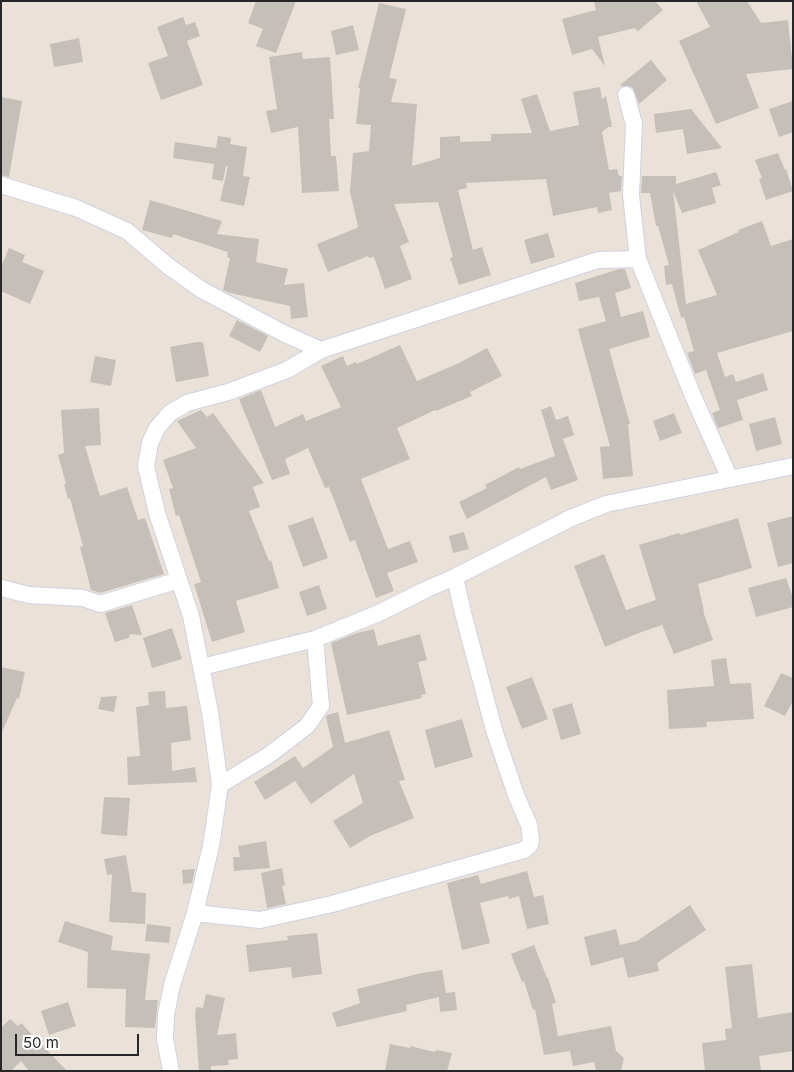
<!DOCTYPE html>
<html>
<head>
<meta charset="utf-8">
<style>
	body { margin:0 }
	#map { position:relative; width:794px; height:1072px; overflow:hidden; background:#eae2d9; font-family:Inter,sans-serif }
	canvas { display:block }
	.frame { position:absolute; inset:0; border:2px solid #272727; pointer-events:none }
	.scale { position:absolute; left:15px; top:1034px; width:124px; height:22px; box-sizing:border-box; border:2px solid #272727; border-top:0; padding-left:6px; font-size:15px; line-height:18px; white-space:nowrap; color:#272727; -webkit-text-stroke:4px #fff; paint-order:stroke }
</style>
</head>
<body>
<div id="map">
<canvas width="794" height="1072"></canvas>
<div class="frame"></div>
<div class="scale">50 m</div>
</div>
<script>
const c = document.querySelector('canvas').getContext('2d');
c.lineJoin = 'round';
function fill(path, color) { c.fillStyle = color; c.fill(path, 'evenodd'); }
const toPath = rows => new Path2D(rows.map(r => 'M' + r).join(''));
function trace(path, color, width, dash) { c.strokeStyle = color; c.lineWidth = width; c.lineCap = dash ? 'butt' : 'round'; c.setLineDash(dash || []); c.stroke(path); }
const building = toPath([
	[256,1,296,1,276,53,256,46,263,29,248,23],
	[594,1,655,1,663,10,638,31,635,28,598,37,605,66,592,49,572,55,562,19,596,10],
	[696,1,747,1,761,23,788,20,793,69,746,74,759,108,716,124,679,41,710,27],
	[379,3,406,9,389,78,397,79,391,102,417,104,412,166,440,158,440,137,460,136,460,142,491,141,491,134,532,133,521,99,537,94,550,131,579,125,573,92,600,87,602,99,606,96,612,127,608,127,602,132,609,170,617,169,619,176,622,176,621,191,609,193,612,210,598,213,597,207,553,216,546,179,466,183,467,188,458,190,473,250,482,247,491,275,459,285,450,258,453,257,438,202,394,204,409,242,400,246,412,279,385,289,374,257,369,258,368,256,328,272,317,244,357,228,358,226,350,192,353,153,369,151,371,125,356,124,360,88,358,88],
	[183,17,186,25,195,22,200,36,187,41,203,85,161,100,148,63,168,56,157,27],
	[353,25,359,50,336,55,331,31],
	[79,38,83,62,54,67,50,44],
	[302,52,303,59,330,57,334,119,329,119,331,156,336,156,339,191,302,193,298,127,271,133,266,111,277,109,269,57],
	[651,60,667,80,639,104,633,88,629,86,622,86,620,85],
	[1,97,22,101,9,177,1,175],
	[793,101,793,132,779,137,769,109],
	[691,109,722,148,687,154,683,129,656,133,654,114],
	[218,136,231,138,230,144,247,147,243,176,250,177,244,206,220,201,228,166,226,166,223,181,212,179,214,164,173,158,175,142,216,148],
	[778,153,785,170,786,169,793,191,766,200,759,179,762,178,755,160],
	[716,172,721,185,712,188,716,203,682,213,673,191,686,304,717,295,698,250,739,232,738,230,762,221,771,246,793,239,793,331,717,353,725,377,733,374,736,382,763,373,768,390,737,400,743,420,718,428,712,413,720,410,706,370,695,374,687,353,694,351,684,317,681,318,672,284,666,285,664,266,669,265,658,226,656,226,650,193,641,193,642,176,676,176,676,184],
	[150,200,222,221,217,234,259,239,256,262,288,269,284,285,304,283,308,317,291,319,290,306,230,293,223,290,230,258,227,257,228,252,173,234,172,238,142,230],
	[548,233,555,257,531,264,524,240],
	[9,248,25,255,22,262,44,271,30,304,1,291,1,267],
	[619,269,625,269,631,288,615,293,621,317,643,311,650,337,609,349,630,424,628,424,633,476,603,479,600,447,610,446,578,329,606,321,599,297,579,301,575,283],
	[237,320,268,336,260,352,229,336],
	[197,342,203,342,209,376,176,382,170,347],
	[400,345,417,381,459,363,487,348,502,376,470,392,472,396,436,411,435,410,397,428,410,459,361,479,388,549,410,541,418,562,387,573,394,591,376,598,355,540,350,542,329,487,325,488,308,448,285,459,290,474,272,480,239,399,261,390,275,427,303,414,306,421,341,407,321,366,343,356,347,366,356,362,357,364],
	[95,356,116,360,111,386,90,382],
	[551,406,556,420,568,416,574,435,563,439,578,480,551,490,546,477,467,519,459,502,487,488,485,485,519,467,520,469,555,456,541,410],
	[99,408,101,445,85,446,100,496,127,487,138,520,145,518,164,574,100,593,91,590,80,547,83,546,70,498,68,499,64,484,66,484,58,455,64,453,61,410],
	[201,410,207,417,213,413,264,483,253,487,260,507,249,511,269,561,271,560,279,588,236,601,245,632,212,642,194,584,201,582,179,515,176,516,169,489,173,488,163,460,196,448,177,421],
	[674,413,682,433,660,441,653,421],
	[775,417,782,444,756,451,749,424],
	[793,516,793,563,778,567,767,523],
	[313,517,328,558,303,567,288,526],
	[738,518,752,568,698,584,704,611,703,611,713,640,674,654,662,625,636,634,605,647,574,566,604,554,626,610,656,600,639,545,679,533,680,535],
	[464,532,469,549,453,553,449,536],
	[786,578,793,598,793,607,756,617,748,588],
	[319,585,327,609,307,616,299,592],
	[132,605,142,635,130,634,129,638,115,642,105,613],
	[172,628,182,659,152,668,143,638],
	[374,629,378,646,420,634,427,660,418,662,426,694,421,695,422,698,347,715,331,643,357,633],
	[726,658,730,684,751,683,754,719,706,722,707,727,669,729,667,690,714,686,711,660],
	[1,667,25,672,19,699,17,698,1,734],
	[781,673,793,678,793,701,785,716,764,706],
	[532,677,548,719,522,729,506,687],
	[165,691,166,708,187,706,191,740,171,743,172,771,195,767,197,782,128,785,127,757,140,756,136,707,149,705,148,692],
	[117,696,114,712,98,709,101,697],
	[572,703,581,734,561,740,552,709],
	[338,712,345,743,389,730,405,780,399,781,414,818,370,836,350,848,333,821,363,803,354,774,311,804,295,781,265,800,254,782,295,756,303,768,333,747,326,717,327,715],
	[462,719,473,757,435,768,425,730],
	[104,797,130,798,127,836,101,834],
	[266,841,270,868,234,871,233,857,240,857,238,846],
	[126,855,132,892,146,893,145,924,109,922,112,874,107,875,104,859],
	[282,868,285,885,282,886,286,904,267,908,261,873],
	[195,869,192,883,183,884,182,870],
	[527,871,534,897,543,895,549,924,527,929,519,896,509,899,508,896,480,903,490,943,462,950,447,883,478,875,481,884],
	[690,905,706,930,657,963,659,971,628,978,623,957,591,966,584,937,616,929,620,945,637,941],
	[65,921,113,936,111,950,150,954,145,1000,158,1000,155,1028,125,1027,126,989,87,988,88,952,58,942],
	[147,924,171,927,169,943,145,941],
	[317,933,322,974,292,978,291,967,249,972,246,945,288,940,287,936],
	[534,945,547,978,548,978,556,1003,552,1004,558,1036,611,1026,616,1051,624,1058,621,1070,596,1071,594,1062,573,1066,570,1051,544,1055,535,1009,533,1010,524,981,522,982,511,954],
	[752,964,758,1018,793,1012,793,1051,759,1056,761,1071,705,1071,702,1043,726,1040,725,1029,732,1028,725,967],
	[442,970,446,993,455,992,457,1010,440,1012,439,997,406,1005,407,1011,337,1027,332,1013,360,1003,357,989,422,973],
	[206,994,225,998,217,1035,236,1033,238,1059,228,1060,229,1065,211,1066,211,1070,199,1071,195,1015,196,1007,203,1008],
	[68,1002,76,1026,49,1035,41,1011],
	[10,1019,18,1026,21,1023,67,1071,29,1071,21,1061,11,1071,1,1071,1,1028],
	[390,1044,410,1048,410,1046,435,1052,436,1050,452,1053,447,1071,385,1071]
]);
const minor = toPath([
	[626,95,634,124,631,195,638,259,693,396,730,479],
	[1,185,76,208,127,231,168,266,202,290,285,334,321,350,598,260,638,259],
	[1,588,29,595,83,598,100,604,179,580],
	[202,667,315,639,379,613,427,589,455,577,571,518,606,504,793,466],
	[220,785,269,755,307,726,321,706,315,639],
	[195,913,260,920,332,904,524,850,530,845,531,839,529,825,516,795,494,730,463,613,455,577],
	[171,1071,165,1039,166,1015,172,985,195,913,211,846,220,785,210,712,191,616,157,513,146,466,150,443,157,428,170,413,187,403,228,392,287,370,321,350]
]);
fill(building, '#c5bfb9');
trace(minor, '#ced2e1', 18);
trace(minor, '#fff', 16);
</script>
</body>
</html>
